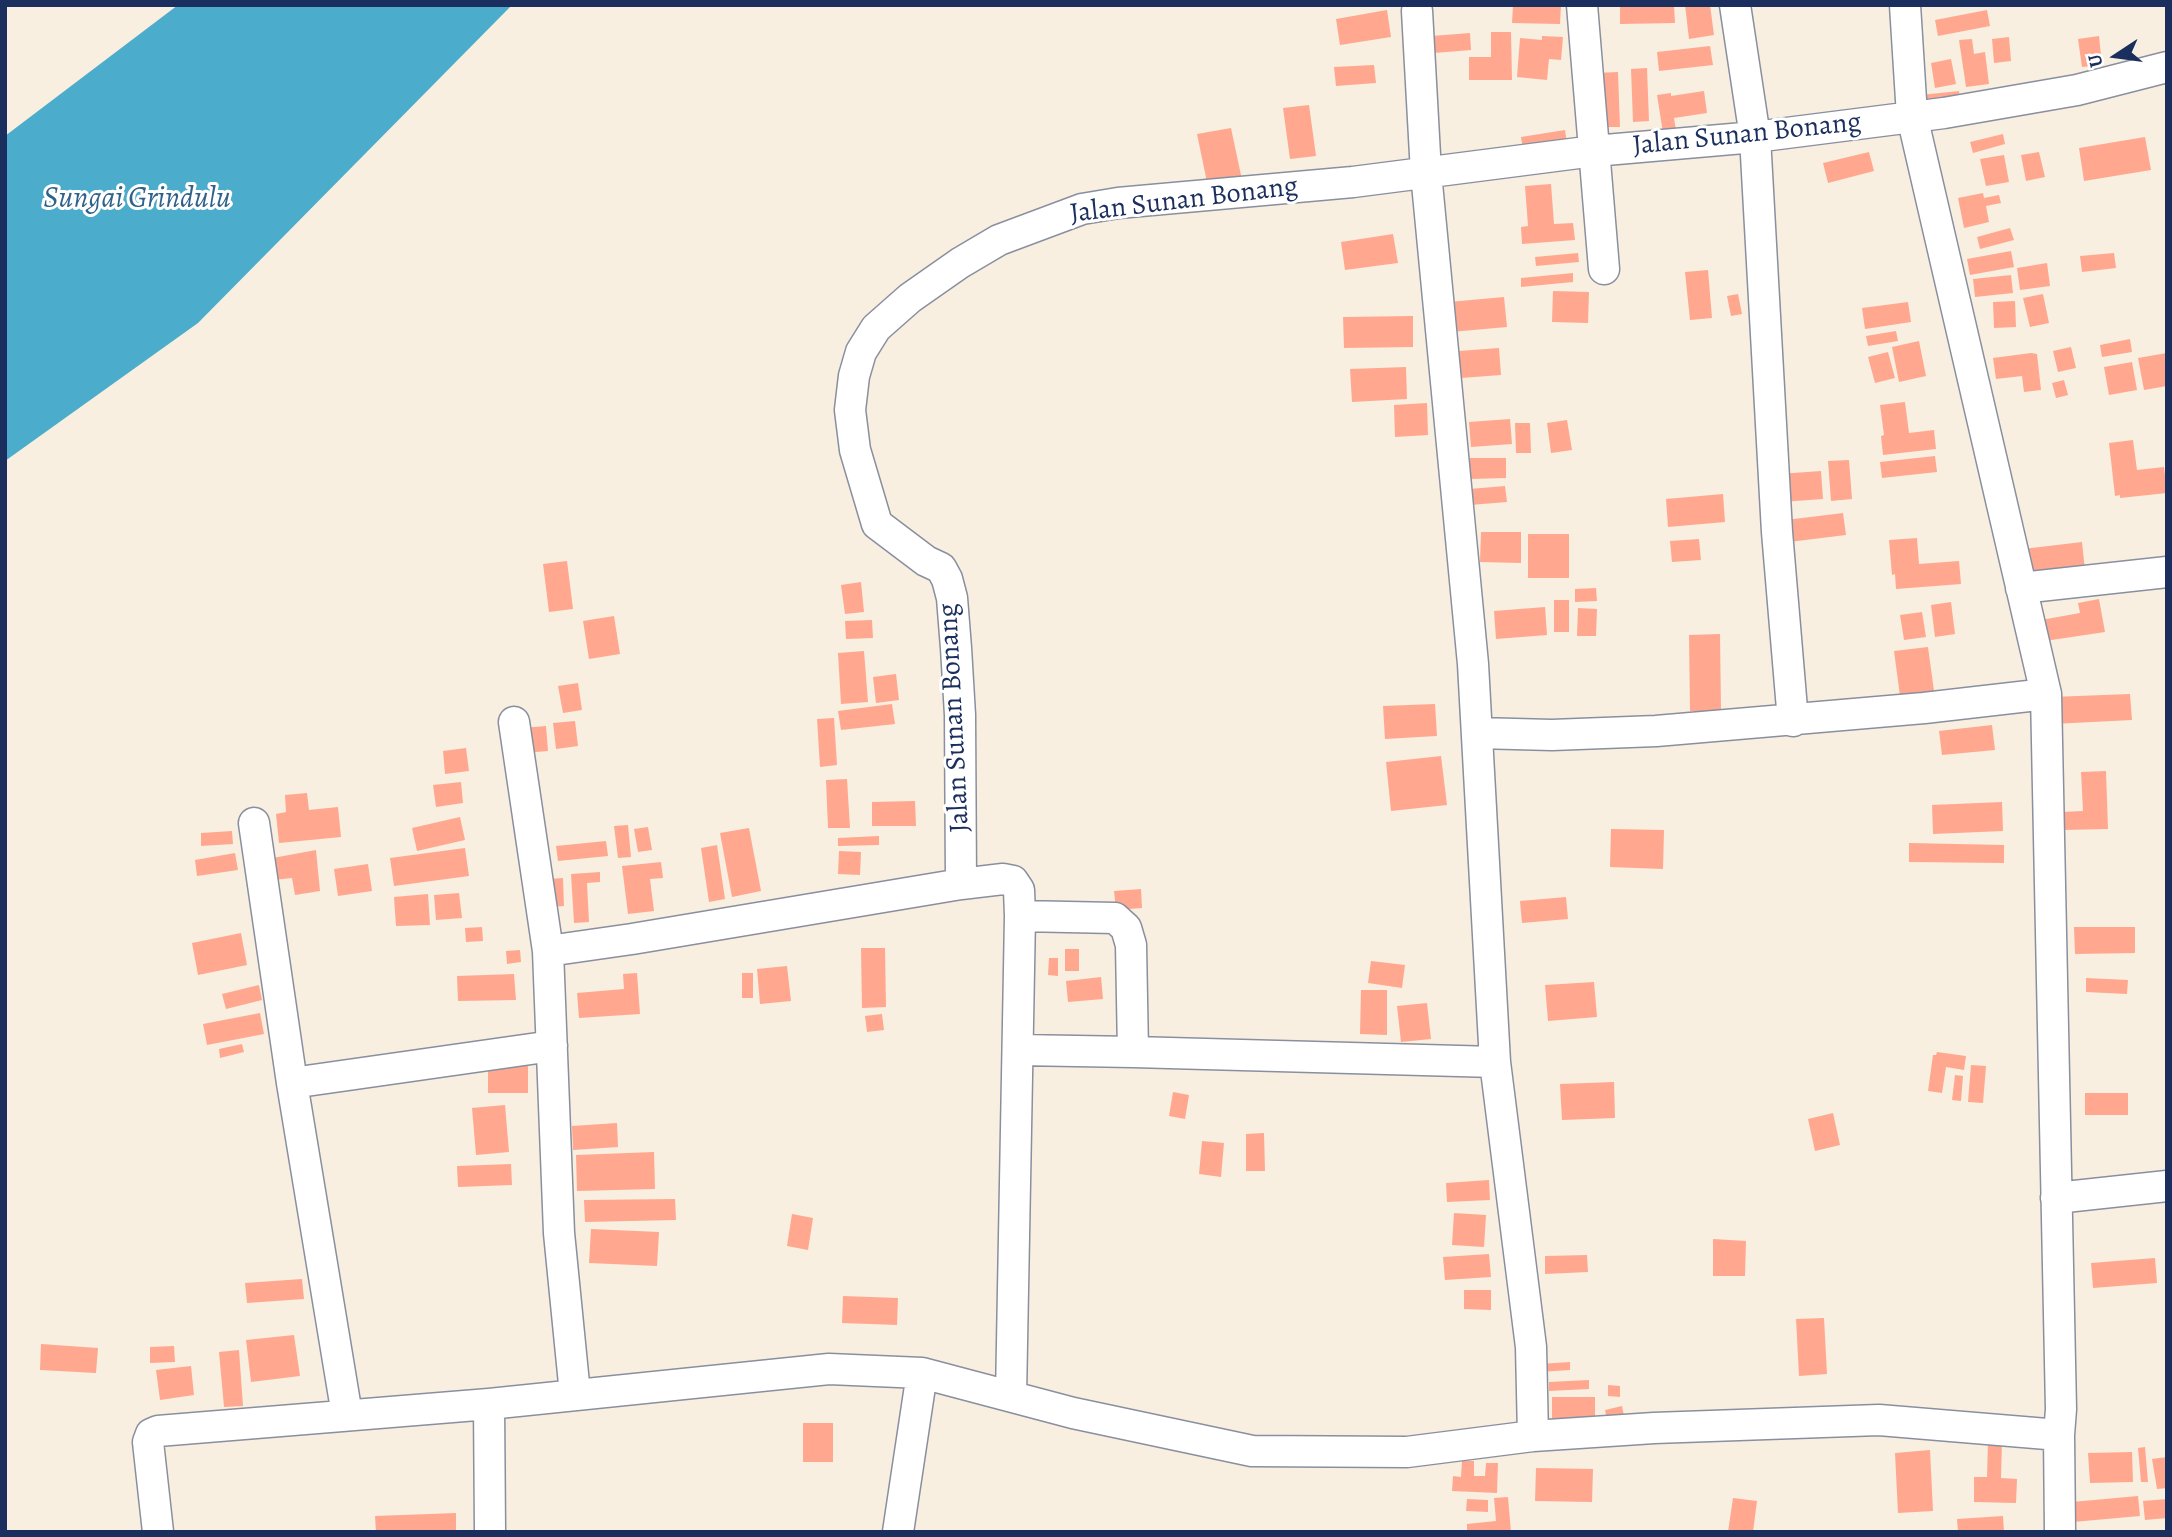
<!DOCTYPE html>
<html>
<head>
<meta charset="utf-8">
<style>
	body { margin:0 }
	#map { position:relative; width:2172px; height:1537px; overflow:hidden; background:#f8efe0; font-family:Alegreya,serif }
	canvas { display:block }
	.frame { position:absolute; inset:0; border:7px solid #1b2f5e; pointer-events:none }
	.north { position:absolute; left:2081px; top:21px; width:70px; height:70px; -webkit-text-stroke:5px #fff; paint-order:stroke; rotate:257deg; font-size:19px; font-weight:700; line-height:28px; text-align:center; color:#1b2f5e }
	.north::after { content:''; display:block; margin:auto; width:24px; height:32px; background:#1b2f5e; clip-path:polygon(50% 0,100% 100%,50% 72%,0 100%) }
</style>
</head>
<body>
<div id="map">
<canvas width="2172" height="1537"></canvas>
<div class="frame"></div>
<div class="north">U</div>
</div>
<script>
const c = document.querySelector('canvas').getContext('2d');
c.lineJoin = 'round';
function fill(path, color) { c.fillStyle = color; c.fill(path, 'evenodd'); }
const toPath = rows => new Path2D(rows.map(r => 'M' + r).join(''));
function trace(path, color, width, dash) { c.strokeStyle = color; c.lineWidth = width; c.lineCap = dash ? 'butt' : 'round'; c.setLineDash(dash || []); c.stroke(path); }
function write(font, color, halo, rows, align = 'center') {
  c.font = font + ' Alegreya,serif'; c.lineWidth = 6; c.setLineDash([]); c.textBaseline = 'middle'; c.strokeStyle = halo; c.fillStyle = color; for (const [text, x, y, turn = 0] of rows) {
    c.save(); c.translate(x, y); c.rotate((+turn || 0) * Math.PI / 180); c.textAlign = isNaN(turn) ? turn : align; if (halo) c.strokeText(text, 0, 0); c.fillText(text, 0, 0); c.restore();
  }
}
const water = toPath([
	[178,5,512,5,198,323,5,461,5,136]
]);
const building = toPath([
	[1513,5,1561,5,1560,24,1512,23],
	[1620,5,1674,5,1675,23,1620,24],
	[1685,5,1710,5,1714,35,1689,39],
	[1387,10,1391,37,1340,45,1336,19],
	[1987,10,1990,26,1938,36,1935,20],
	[1491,32,1511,32,1512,80,1469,80,1469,57,1491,57],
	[1470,33,1471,50,1434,53,1432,36],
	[1542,36,1563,37,1561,60,1549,59,1547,80,1517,77,1520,38,1542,40],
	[2099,36,2102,65,2082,67,2078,39],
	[2009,37,2011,61,1994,63,1992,39],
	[1972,39,1974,54,1985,52,1989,84,1966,87,1959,40],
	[1710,46,1713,65,1659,71,1657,52],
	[1951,59,1956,84,1935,88,1931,63],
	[1374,65,1376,83,1336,86,1334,67],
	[1647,68,1649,121,1633,122,1631,69],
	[1618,72,1620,127,1598,127,1596,73],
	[1704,91,1707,113,1674,118,1677,136,1664,139,1657,95,1671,93,1671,96],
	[1959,91,1961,108,1923,112,1921,95],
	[1309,105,1316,156,1290,159,1283,108],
	[1231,128,1242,180,1208,187,1197,134],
	[1565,130,1568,149,1524,155,1521,137],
	[2003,134,2005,144,1973,153,1970,142],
	[2145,137,2151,170,2084,181,2079,148],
	[1869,152,1874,171,1828,183,1823,163],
	[2039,152,2045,177,2026,181,2021,155],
	[2004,155,2009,182,1986,186,1980,159],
	[1551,184,1554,224,1573,223,1575,240,1522,244,1521,227,1528,226,1525,186],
	[1983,193,1984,198,1999,195,2001,203,1986,206,1989,222,1964,228,1958,198],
	[2010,228,2014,240,1980,249,1977,237],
	[1393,234,1398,263,1345,270,1341,242],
	[2011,251,2014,267,1970,275,1967,259],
	[1578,253,1579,262,1536,266,1535,257],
	[2114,253,2116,268,2082,272,2080,256],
	[2047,263,2050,286,2020,290,2017,268],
	[1708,270,1712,318,1690,320,1685,272],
	[1573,273,1573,282,1521,287,1521,278],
	[2011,275,2013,293,1975,297,1973,279],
	[1553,291,1589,292,1588,323,1552,322],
	[1738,294,1742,314,1731,316,1727,296],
	[2043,294,2049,323,2030,327,2023,298],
	[1504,297,1507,327,1451,332,1449,302],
	[2015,301,2016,327,1994,328,1993,302],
	[1908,302,1911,322,1865,329,1862,308],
	[1413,316,1413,347,1344,348,1343,317],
	[1896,331,1898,341,1868,346,1866,336],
	[2130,339,2132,352,2102,357,2100,345],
	[1919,341,1926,376,1899,382,1892,347],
	[2071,347,2076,368,2058,372,2053,351],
	[1499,348,1501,375,1461,378,1459,351],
	[1888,352,1895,378,1875,383,1868,357],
	[2031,353,2037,354,2041,390,2024,392,2022,376,1996,379,1993,358],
	[2167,353,2167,386,2144,390,2138,358],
	[2132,362,2137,390,2109,395,2104,367],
	[1406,367,1407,399,1352,402,1350,369],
	[2064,380,2068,395,2056,398,2052,383],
	[1905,402,1909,433,1934,430,1936,449,1883,455,1881,436,1884,435,1880,405],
	[1427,403,1428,435,1395,437,1394,405],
	[1510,419,1512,444,1471,447,1469,422],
	[1567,420,1572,450,1551,453,1547,423],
	[1515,423,1530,423,1531,453,1516,453],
	[2133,440,2137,470,2164,467,2167,493,2120,498,2120,495,2115,496,2109,443],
	[1935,456,1937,472,1882,478,1880,462],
	[1470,458,1506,458,1506,478,1470,479],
	[1849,460,1852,499,1831,501,1828,461],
	[1821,471,1823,499,1781,502,1779,474],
	[1505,486,1507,502,1470,505,1469,489],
	[1723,494,1725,522,1668,527,1666,499],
	[1843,513,1846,535,1789,542,1786,520],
	[1481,532,1521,532,1521,563,1480,562],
	[1528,534,1569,534,1569,578,1528,578],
	[1917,538,1919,564,1959,561,1961,584,1896,589,1895,574,1892,575,1889,540],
	[1699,539,1701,560,1672,562,1670,541],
	[2082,542,2085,570,2026,577,2023,549],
	[567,561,573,609,549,612,543,564],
	[861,582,864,612,845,614,841,585],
	[1596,588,1597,601,1575,602,1575,589],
	[2099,599,2105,632,2045,641,2041,620,2080,613,2078,603],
	[1554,600,1569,600,1569,632,1554,632],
	[1951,602,1955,634,1935,637,1931,605],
	[1545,607,1547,635,1496,639,1494,611],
	[1578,608,1597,609,1596,636,1577,636],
	[1922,612,1926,637,1904,640,1900,615],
	[614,616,620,654,589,659,583,621],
	[872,620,873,638,846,639,845,621],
	[1720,634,1721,711,1690,711,1689,635],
	[1928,647,1934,691,1900,696,1894,651],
	[864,651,868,702,841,704,838,653],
	[896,674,899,700,876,703,873,677],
	[578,683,582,710,563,713,558,686],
	[2130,694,2132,720,2053,724,2051,697],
	[892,704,895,724,841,730,838,711],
	[1435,704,1437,736,1385,739,1383,706],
	[834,718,837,765,820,767,817,719],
	[575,721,578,746,556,749,553,723],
	[1992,725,1995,750,1942,755,1939,731],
	[546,726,548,751,524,753,522,728],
	[466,748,469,771,445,774,443,751],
	[1441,756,1447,805,1391,811,1386,762],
	[2106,771,2108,829,2063,830,2062,812,2083,811,2081,772],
	[847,779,850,828,828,828,826,780],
	[461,782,463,803,436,807,433,785],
	[307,793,309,810,338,807,341,837,279,843,276,814,286,812,285,795],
	[915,801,916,826,872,826,872,802],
	[2002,802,2003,831,1933,834,1932,805],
	[460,817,465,840,417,851,412,828],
	[628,825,631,857,618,858,614,826],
	[648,827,652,850,638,852,634,829],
	[749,828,761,891,732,897,720,833],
	[1611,829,1664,830,1663,869,1610,867],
	[232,831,233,844,201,846,201,833],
	[879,836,879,845,838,846,838,838],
	[606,841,608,856,558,861,556,846],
	[1909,843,2004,845,2004,863,1909,862],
	[717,845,725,899,709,902,701,848],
	[465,848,469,876,394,886,390,858],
	[316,850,320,891,295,895,292,878,265,881,262,860],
	[839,851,861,852,860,875,838,874],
	[235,853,238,870,197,876,195,860],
	[661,862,663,878,650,879,654,911,628,914,622,866],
	[368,864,372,891,338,896,334,869],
	[600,872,600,882,587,883,589,922,574,923,571,874],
	[563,878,564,906,551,907,549,879],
	[1141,889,1142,908,1116,910,1114,891],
	[459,893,462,918,436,920,434,895],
	[428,894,430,925,396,926,394,897],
	[1566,897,1568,919,1522,923,1520,901],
	[482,927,483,941,466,942,465,928],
	[2074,927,2135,927,2135,953,2075,954],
	[241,933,247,965,198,975,192,943],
	[861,948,885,948,886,1007,862,1008],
	[1065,949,1079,949,1079,971,1065,971],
	[520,950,521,962,507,964,506,951],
	[1049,958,1058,958,1058,976,1048,975],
	[1371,961,1405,965,1402,988,1368,983],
	[787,966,791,1001,760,1004,757,969],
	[637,973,640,1014,579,1018,577,993,624,989,623,974],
	[742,973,753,973,753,998,742,998],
	[514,974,516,1000,458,1001,457,976],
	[1101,977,1103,999,1068,1002,1066,981],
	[2086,978,2128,980,2127,994,2086,992],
	[1594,982,1597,1017,1548,1021,1545,985],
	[259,985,262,1000,226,1009,222,994],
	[1361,990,1387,990,1387,1035,1360,1034],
	[1427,1003,1431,1039,1401,1042,1397,1006],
	[260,1013,264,1034,207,1045,203,1024],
	[882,1014,884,1030,867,1032,865,1016],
	[242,1044,244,1052,220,1058,219,1049],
	[1937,1052,1966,1056,1964,1070,1946,1067,1942,1093,1928,1091,1933,1055,1936,1055],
	[1971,1065,1986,1066,1983,1103,1968,1102],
	[488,1066,528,1066,528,1093,488,1093],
	[1955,1075,1963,1076,1961,1101,1952,1100],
	[1614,1082,1615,1118,1562,1120,1560,1084],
	[1173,1092,1189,1095,1185,1119,1169,1116],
	[2085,1093,2128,1093,2128,1115,2085,1115],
	[505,1105,509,1152,476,1155,472,1108],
	[1833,1113,1840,1145,1815,1151,1808,1119],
	[617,1123,618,1147,573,1150,572,1126],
	[1264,1133,1265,1171,1246,1171,1246,1134],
	[1202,1141,1224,1143,1221,1177,1199,1174],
	[654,1152,655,1189,577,1191,576,1155],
	[511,1164,512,1185,458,1187,457,1166],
	[1489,1180,1490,1200,1447,1202,1446,1183],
	[675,1199,676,1220,585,1222,584,1200],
	[1454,1213,1486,1215,1484,1247,1452,1245],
	[792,1214,813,1218,808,1250,787,1246],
	[591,1229,659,1232,657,1266,589,1263],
	[1713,1239,1746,1241,1745,1276,1713,1276],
	[1489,1254,1491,1277,1445,1280,1443,1257],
	[1587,1255,1588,1272,1545,1274,1545,1256],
	[2155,1258,2157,1283,2093,1288,2091,1263],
	[302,1279,304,1299,247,1303,245,1283],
	[1464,1290,1491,1290,1491,1310,1464,1309],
	[843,1296,898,1298,897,1325,842,1323],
	[1824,1318,1827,1374,1799,1376,1796,1319],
	[294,1335,300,1376,251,1382,246,1340],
	[41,1344,98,1348,96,1373,40,1370],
	[174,1346,175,1362,150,1363,150,1347],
	[239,1350,243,1406,224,1407,219,1352],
	[1570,1362,1570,1370,1539,1372,1539,1364],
	[191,1366,194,1395,160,1400,156,1370],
	[1589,1380,1589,1389,1549,1391,1549,1382],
	[1608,1385,1620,1386,1620,1397,1608,1396],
	[1552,1397,1595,1397,1595,1419,1552,1418],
	[1622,1406,1624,1416,1607,1420,1605,1410],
	[803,1423,833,1423,833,1462,803,1462],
	[1988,1441,2002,1441,2001,1478,2017,1479,2016,1503,1974,1502,1974,1477,1987,1477],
	[2145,1447,2148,1482,2141,1482,2138,1448],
	[1930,1450,1933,1511,1898,1513,1895,1453],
	[2132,1452,2133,1482,2090,1483,2088,1453],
	[2167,1457,2167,1488,2157,1489,2152,1459],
	[1462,1461,1474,1461,1474,1476,1485,1476,1486,1463,1498,1463,1497,1493,1452,1491,1453,1476,1461,1477],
	[1536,1468,1593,1469,1592,1502,1535,1501],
	[2138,1496,2140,1516,2073,1522,2072,1502],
	[1508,1497,1511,1532,1467,1532,1467,1524,1496,1521,1494,1498],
	[1733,1498,1757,1501,1753,1532,1728,1532],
	[1467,1499,1488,1500,1488,1512,1466,1511],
	[2167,1499,2167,1518,2145,1520,2143,1501],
	[456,1513,456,1532,376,1532,375,1516],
	[2003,1516,2004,1532,1958,1532,1957,1519]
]);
const street = toPath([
	[1582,5,1604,269],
	[1735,5,1755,137,1777,532,1793,721],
	[1905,5,1912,116,2046,694,2061,1409,2059,1435,2060,1532],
	[1417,11,1426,173,1473,664,1495,1062,1531,1347,1533,1436],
	[2021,588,2167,572],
	[514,722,548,951,559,1233,575,1394],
	[1477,733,1552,735,1656,731,1924,708,2046,694],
	[254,823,292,1083,347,1415],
	[961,884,960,715,956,648,952,598,947,579,941,568,926,561,877,524,855,450,850,410,854,376,861,352,876,328,910,298,960,263,999,240,1082,209,1118,203,1353,182,1594,151,1755,137,1944,113,2077,90,2167,67],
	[1020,916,1115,918,1126,928,1131,945,1133,1052,1495,1062],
	[548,951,632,939,961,884,1003,879,1013,881,1019,890,1020,916,1011,1396],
	[1019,1050,1133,1052],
	[292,1083,552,1046],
	[2056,1198,2167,1186],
	[489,1404,490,1532],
	[158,1532,148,1442,151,1434,158,1431,489,1404,829,1369,922,1373,1073,1413,1252,1451,1407,1452,1533,1436,1654,1428,1879,1420,2059,1435],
	[898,1532,922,1373]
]);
const streetNames = [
	["Jalan Sunan Bonang",1747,135,-6],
	["Jalan Sunan Bonang",1184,201,-7],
	["Jalan Sunan Bonang",955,718,-93]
];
const waterNames = [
	["Sungai Grindulu",137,200]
];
fill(water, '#4caccb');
fill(building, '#ffa88f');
trace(street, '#8a8f9f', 33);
trace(street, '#fff', 30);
write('28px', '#1b2f5e', '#fff', streetNames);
write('italic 30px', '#2f618a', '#fff', waterNames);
</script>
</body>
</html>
